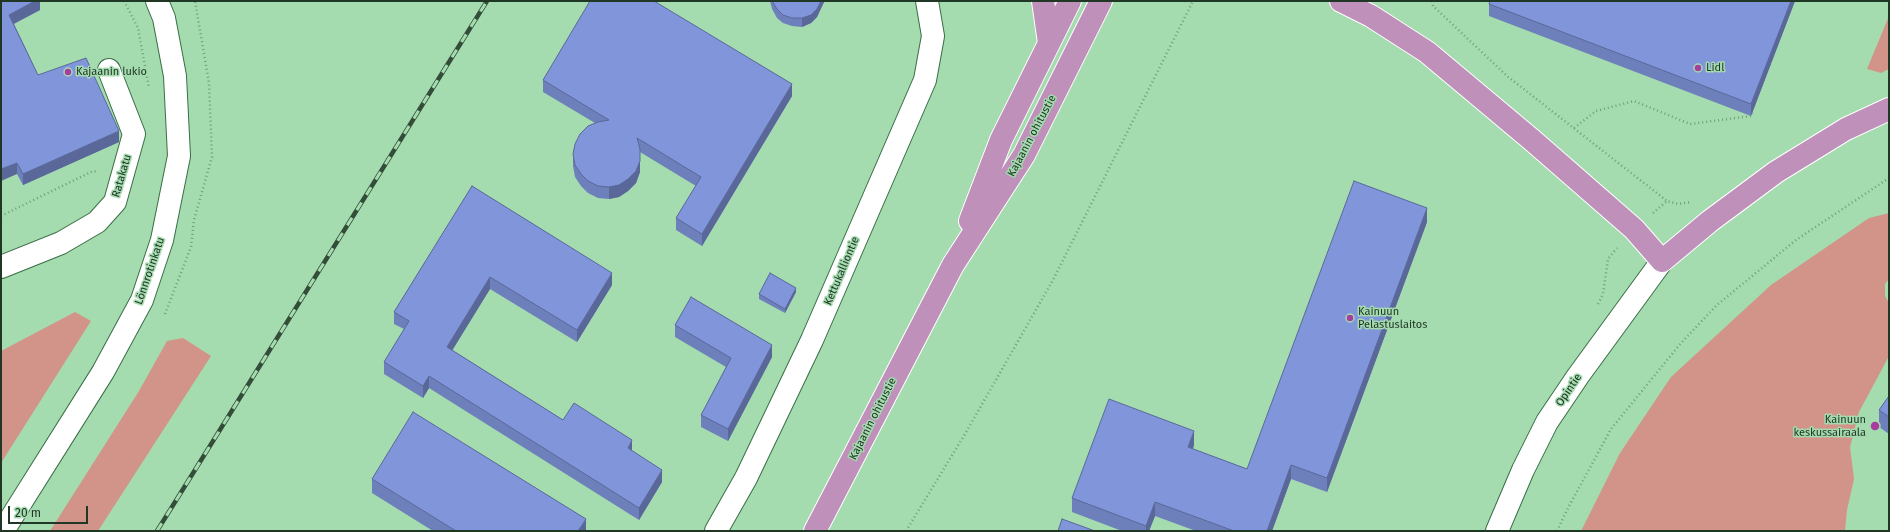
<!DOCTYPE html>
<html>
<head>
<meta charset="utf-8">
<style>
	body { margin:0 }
	#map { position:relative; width:1890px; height:532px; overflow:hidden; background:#a4dbaf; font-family:"Fira Sans",sans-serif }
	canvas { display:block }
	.frame { position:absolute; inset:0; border:2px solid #213726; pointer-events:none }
	.scale { position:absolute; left:8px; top:506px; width:80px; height:18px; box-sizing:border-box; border:2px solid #213726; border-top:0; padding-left:5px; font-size:12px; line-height:14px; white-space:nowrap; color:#213726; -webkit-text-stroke:3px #a4dbaf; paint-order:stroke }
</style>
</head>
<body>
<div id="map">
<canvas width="1890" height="532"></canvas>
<div class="frame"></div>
<div class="scale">20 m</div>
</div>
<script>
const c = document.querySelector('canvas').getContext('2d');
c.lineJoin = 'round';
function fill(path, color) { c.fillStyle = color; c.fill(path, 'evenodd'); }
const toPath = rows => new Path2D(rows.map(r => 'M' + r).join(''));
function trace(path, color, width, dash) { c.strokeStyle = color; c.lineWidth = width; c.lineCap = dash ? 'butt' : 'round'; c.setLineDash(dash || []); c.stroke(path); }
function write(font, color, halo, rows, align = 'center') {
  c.font = font + ' "Fira Sans",sans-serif'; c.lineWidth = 3; c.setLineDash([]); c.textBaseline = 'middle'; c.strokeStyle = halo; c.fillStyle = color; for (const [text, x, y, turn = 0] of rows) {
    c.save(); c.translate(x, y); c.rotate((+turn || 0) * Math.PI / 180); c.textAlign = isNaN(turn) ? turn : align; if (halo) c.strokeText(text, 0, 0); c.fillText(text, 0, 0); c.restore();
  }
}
const green = toPath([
	[1889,16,1889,69,1881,73,1867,69],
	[1889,213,1889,279,1885,284,1885,296,1889,303,1889,356,1859,412,1850,447,1854,479,1847,510,1845,531,1581,531,1620,453,1671,377,1771,285,1869,218],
	[75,312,91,321,1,463,1,351],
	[183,338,211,356,98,531,50,531,139,391,167,341]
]);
const path = toPath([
	[124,1,138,28,149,88],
	[1432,1,1433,6,1507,76,1667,201],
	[1574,128,1596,111,1634,101,1690,124,1751,116,1753,111],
	[1653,213,1667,201,1678,204,1692,202],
	[1,216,93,171,98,172],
	[1598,304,1603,294,1608,259,1617,248],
	[165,314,191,247,194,220,212,157,209,83,195,1],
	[906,531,965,434,1053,280,1193,1],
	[1557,531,1568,508,1611,429,1681,343,1717,305,1796,240,1889,178]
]);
const minor = toPath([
	[1,267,61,243,97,222,115,202,134,134,109,70],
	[716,531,746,478,812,340,925,80,933,36,927,1]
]);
const tertiary = toPath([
	[3,531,103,372,142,300,162,240,179,156,175,76,164,18,157,1],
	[1497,531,1523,470,1547,422,1578,376,1662,261]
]);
const trunk = toPath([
	[1043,1,1049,43],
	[1341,1,1371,16,1427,52,1532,140,1634,229,1662,261,1710,221,1776,172,1846,129,1889,109],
	[970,221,1001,140,1070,1],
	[815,531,953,265,1024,155,1101,1]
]);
const rail = toPath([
	[157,531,487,1]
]);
const wall = toPath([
	[1,1,40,1,40,10,14,24,38,75,119,142,23,185,17,174],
	[770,1,824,1,824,2,817,17,811,23,802,27,792,26,783,23,777,18,772,9],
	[1490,1,1795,1,1751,116,1489,16,1489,4],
	[543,80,792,96,702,246,676,230,676,218,696,186,640,152,640,172,636,183,628,191,619,197,609,199,598,198,588,193,581,186,575,177,573,166,573,154,595,123,543,92],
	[472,186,612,285,577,342,490,289,452,350,563,420,632,451,662,482,639,520,429,388,423,398,384,374,384,362,404,329,394,324,394,312],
	[1427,222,1327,492,1291,479,1272,531,1196,531,1155,516,1149,531,1122,531,1072,512,1072,498,1194,445,1193,449,1247,469],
	[796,292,785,313,759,299,759,294],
	[675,325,772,357,728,441,701,427,701,415,726,367,675,337],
	[1889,396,1889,434,1879,427,1879,410],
	[372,479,586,531,433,531,372,493]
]);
const shadedWall = toPath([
	[35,1,40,1,40,10,9,26,9,15],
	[821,1,824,1,824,2,817,17,811,23,802,27,802,18],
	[1791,1,1795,1,1751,116,1751,104],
	[792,84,792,96,702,246,702,234],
	[119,131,119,142,23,185,23,174],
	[640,149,640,172,636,183,628,191,619,197,609,199,609,187],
	[17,163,17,174,1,181,1,169],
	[1427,208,1427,222,1327,492,1327,478],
	[612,273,612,285,577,342,577,330],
	[490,277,490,289,447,359,447,347],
	[796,288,796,292,785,313,785,309],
	[772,345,772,357,728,441,728,429],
	[429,376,429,388,423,398,423,386],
	[1194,431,1194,445,1188,462,1188,447],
	[632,440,632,452,628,448],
	[1291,465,1291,479,1272,531,1267,531],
	[662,470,662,482,639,520,639,508],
	[1155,502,1155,516,1149,531,1146,531,1146,526],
	[586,519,586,531,578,531]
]);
const building = toPath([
	[1,1,35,1,9,15,38,75,86,58,119,131,23,174,17,163,1,169,1,1],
	[590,1,654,1,792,84,702,234,676,218,701,177,637,138,640,149,640,161,636,171,628,179,619,185,609,187,598,186,588,181,581,174,575,165,573,154,575,144,580,134,588,126,598,122,609,120,543,80,590,1],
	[772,1,821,1,817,9,811,15,802,18,792,18,783,15,777,9,772,1],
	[1490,1,1791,1,1751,104,1489,4,1490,1],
	[1354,181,1427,208,1327,478,1291,465,1267,531,1234,531,1155,502,1146,526,1072,498,1109,399,1194,431,1188,447,1247,469,1354,181],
	[472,186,612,273,577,330,490,277,447,347,563,420,574,403,632,440,628,448,662,470,639,508,429,376,423,386,384,362,409,321,394,312,472,186],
	[770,273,796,288,785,309,759,294,770,273],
	[691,297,772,345,728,429,701,415,731,358,675,325,691,297],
	[1889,396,1889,417,1879,410,1889,396],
	[413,412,586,519,578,531,456,531,372,479,413,412],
	[1062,519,1095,531,1058,531,1062,519]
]);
const markers = [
	[1698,68,4,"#a63d9f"],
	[68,72,4,"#a63d9f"],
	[1350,318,4,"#a63d9f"],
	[1875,426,5,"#a63d9f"]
];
const poiNames = [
	["Lidl",1706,68],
	["Kajaanin lukio",76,72],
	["Kainuun",1358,312],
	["Pelastuslaitos",1358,325],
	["Kainuun",1866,420,"right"],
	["keskussairaala",1866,433,"right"]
];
const streetNames = [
	["Kajaanin ohitustie",1032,136,-62],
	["Ratakatu",122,176,-74],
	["Lönnrotinkatu",150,271,-71],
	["Kettukalliontie",842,271,-67],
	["Opintie",1569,390,-56],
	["Kajaanin ohitustie",873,419,-63]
];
fill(green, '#d29489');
trace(minor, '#3a6e47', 24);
trace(tertiary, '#3a6e47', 24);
trace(trunk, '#fff', 24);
trace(path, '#729d7b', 2.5, [1, 3]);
trace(minor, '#fff', 22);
trace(tertiary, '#fff', 22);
trace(trunk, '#be90ba', 22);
trace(rail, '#334d39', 4.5);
trace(rail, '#a4dbaf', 3, [9]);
fill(wall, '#6e80bb');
fill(shadedWall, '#5a6899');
fill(building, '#8095da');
trace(building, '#5a6899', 1);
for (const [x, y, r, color] of markers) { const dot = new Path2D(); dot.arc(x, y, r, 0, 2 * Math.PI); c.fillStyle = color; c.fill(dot); trace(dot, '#a4dbaf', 1.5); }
write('11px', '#213726', '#a4dbaf', poiNames, 'left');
write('11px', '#213726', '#a4dbaf', streetNames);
</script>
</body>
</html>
